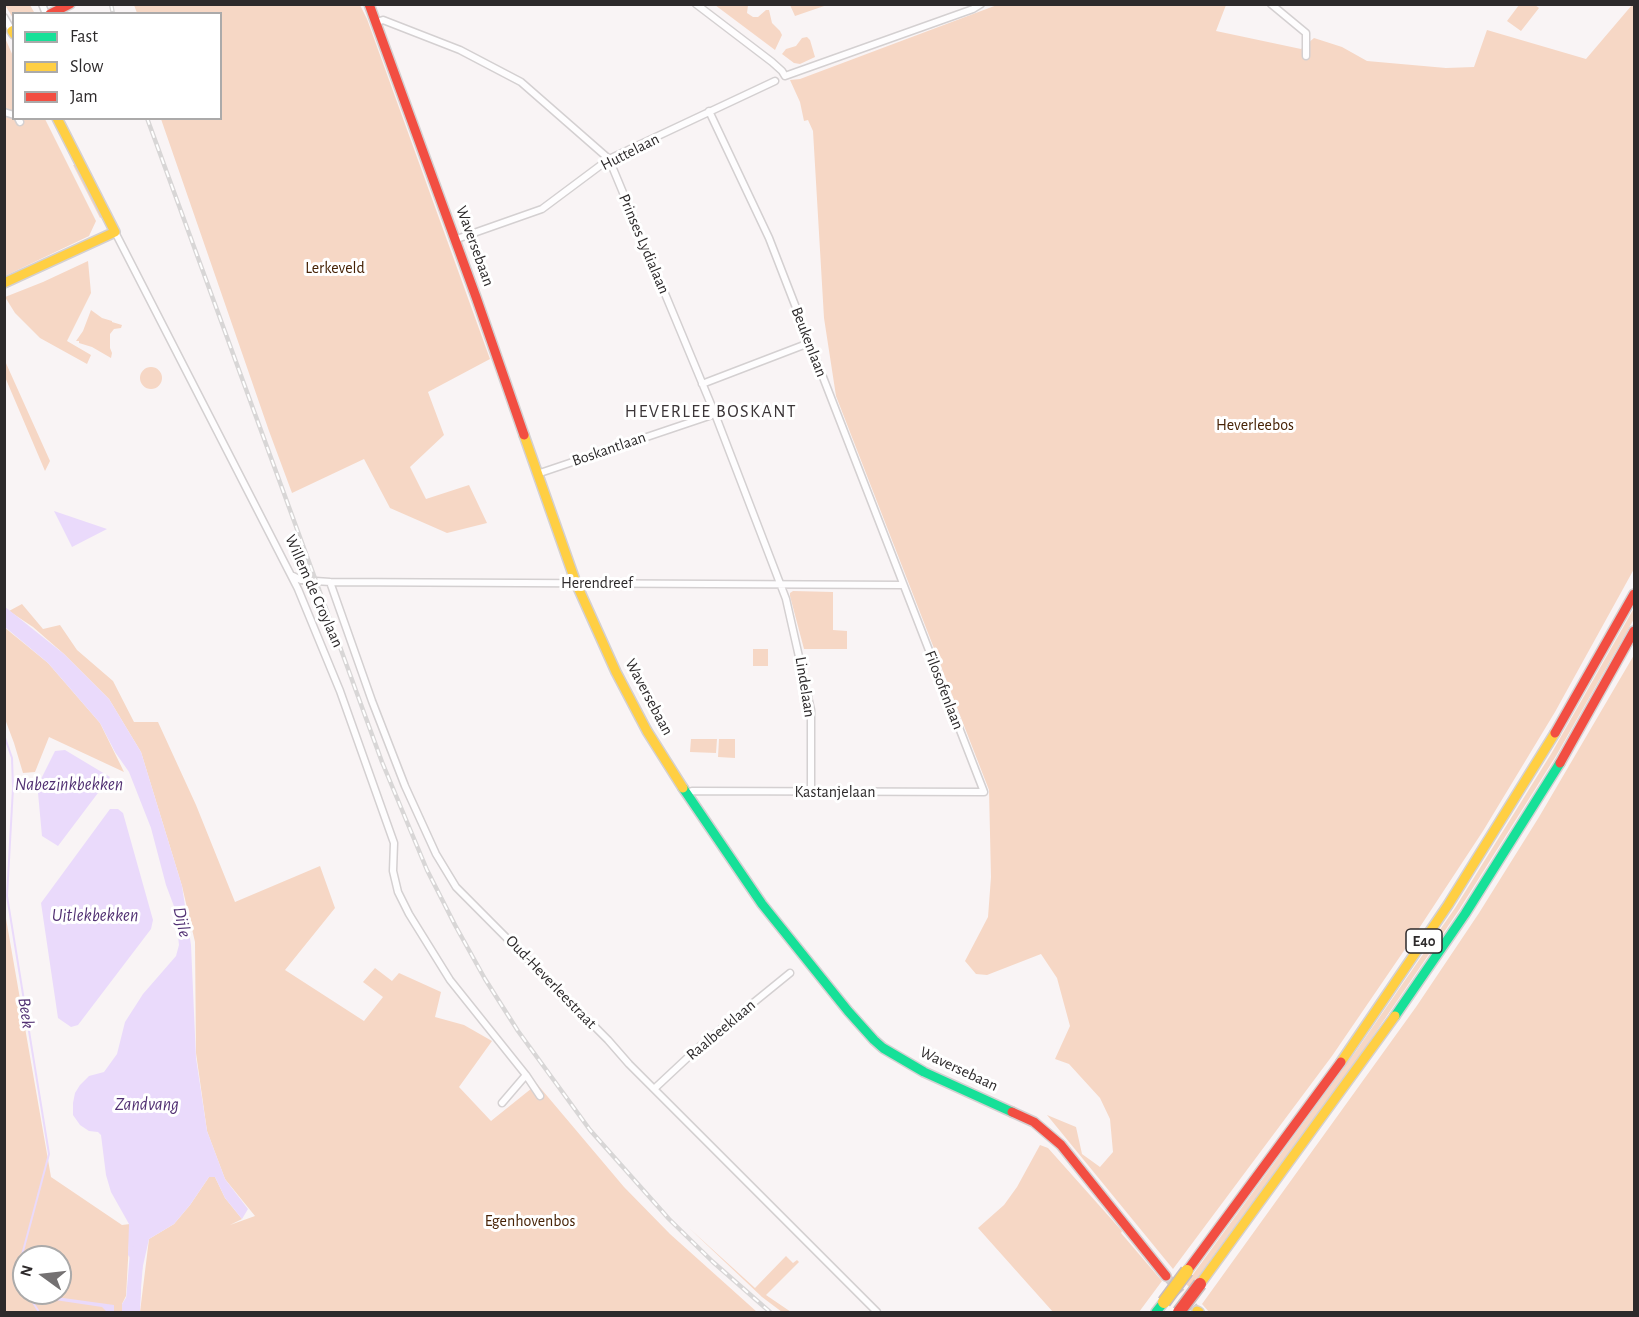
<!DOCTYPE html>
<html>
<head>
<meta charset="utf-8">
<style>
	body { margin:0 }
	#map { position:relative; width:1639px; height:1317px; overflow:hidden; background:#f9f4f5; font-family:"Alegreya Sans",sans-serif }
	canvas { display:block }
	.frame { position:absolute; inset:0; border:6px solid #2d2a2b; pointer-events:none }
	.legend { position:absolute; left:12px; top:12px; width:210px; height:108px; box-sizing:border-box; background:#fff; border:2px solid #abaaaa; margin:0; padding:8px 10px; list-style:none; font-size:18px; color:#2d2a2b }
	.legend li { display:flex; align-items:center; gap:12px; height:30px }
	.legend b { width:30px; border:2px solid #abaaaa }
	.north { position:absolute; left:12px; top:1245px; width:60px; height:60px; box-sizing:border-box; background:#fff; border:2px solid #abaaaa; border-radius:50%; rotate:285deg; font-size:16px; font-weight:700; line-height:24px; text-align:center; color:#2d2a2b }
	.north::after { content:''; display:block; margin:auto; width:21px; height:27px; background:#747172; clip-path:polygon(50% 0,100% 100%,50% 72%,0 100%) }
</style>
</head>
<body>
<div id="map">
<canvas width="1639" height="1317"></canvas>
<div class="frame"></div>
<ul class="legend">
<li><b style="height:8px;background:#16e098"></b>Fast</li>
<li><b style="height:8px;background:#ffcf43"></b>Slow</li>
<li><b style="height:8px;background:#f24e42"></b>Jam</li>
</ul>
<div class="north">N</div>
</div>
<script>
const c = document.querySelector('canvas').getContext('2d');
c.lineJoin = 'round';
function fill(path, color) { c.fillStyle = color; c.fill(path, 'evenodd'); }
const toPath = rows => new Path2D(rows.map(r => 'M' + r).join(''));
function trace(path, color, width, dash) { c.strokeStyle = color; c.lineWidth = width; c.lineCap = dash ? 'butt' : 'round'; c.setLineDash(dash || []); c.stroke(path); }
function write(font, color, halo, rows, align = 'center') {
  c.font = font + ' "Alegreya Sans",sans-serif'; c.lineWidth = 6; c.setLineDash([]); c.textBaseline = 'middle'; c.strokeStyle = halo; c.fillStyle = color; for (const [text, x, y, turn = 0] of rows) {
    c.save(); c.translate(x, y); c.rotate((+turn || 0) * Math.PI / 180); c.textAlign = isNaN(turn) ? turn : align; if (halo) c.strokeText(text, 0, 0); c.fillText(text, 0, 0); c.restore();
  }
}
const green = toPath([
	[5,5,30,5,34,12,14,14,13,18],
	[134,5,360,5,367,19,490,359,428,392,444,435,410,467,426,499,469,485,487,523,447,533,390,508,364,459,292,493,269,431,161,119,220,118,220,14,137,13],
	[715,5,748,5,747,13,753,17,758,17,766,10,769,10,772,23,780,31,782,35,775,50],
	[790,5,827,5,795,16],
	[997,5,1226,5,1216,31,1301,49,1314,38,1342,47,1367,61,1446,68,1474,67,1487,30,1586,59,1632,5,1634,5,1634,569,1555,712,1483,831,1412,939,1332,1056,1173,1269,1047,1115,1076,1127,1082,1154,1100,1167,1113,1152,1110,1119,1100,1098,1069,1064,1055,1059,1070,1026,1057,978,1041,954,987,975,976,974,965,961,988,917,991,877,989,790,836,396,824,318,813,131,808,120,804,121,800,102,790,80,800,79],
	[1519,5,1535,5,1539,8,1521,31,1507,21],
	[807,37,810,40,815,57,800,64,794,63,782,54,786,49,796,46,802,38],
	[5,38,13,56,14,118,45,119,96,221,89,236,5,276],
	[73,165,76,165,102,217,100,218],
	[88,261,91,293,67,341,91,355,87,364,40,338,15,313,5,297,43,282],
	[91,310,102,318,112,321,112,322,122,325,121,328,114,329,110,334,110,348,112,353,111,358,92,347,79,343,79,341,76,341,83,331],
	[5,361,50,461,45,471,5,377],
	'140 378a11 11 0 1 1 22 0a11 11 0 1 1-22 0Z',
	[793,591,833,592,833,630,847,631,847,649,804,649,790,596,790,593],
	[22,604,43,629,60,625,77,650,113,681,134,722,158,722,196,805,235,902,320,866,335,908,285,970,364,1021,383,997,363,982,375,968,392,981,399,973,441,992,435,1017,464,1025,492,1041,459,1087,491,1121,537,1084,624,1187,670,1234,757,1312,140,1312,149,1239,174,1224,190,1205,209,1177,215,1177,225,1198,242,1219,230,1225,255,1216,225,1179,207,1131,196,1053,195,942,182,886,141,752,109,699,64,654,33,627,9,611],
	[1634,608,1634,619,1556,756,1459,910,1361,1054,1190,1288,1186,1284,1356,1051,1455,908,1551,754],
	[4,627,48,663,100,723,124,772,49,737,35,772,23,773,14,743,5,719],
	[753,649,768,649,768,666,753,666],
	[1634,655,1634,1312,1209,1312,1202,1304,1416,1007,1479,913,1539,817],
	[691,739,717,739,716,753,690,752],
	[719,739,735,739,735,758,718,757],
	[4,907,51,1177,122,1225,130,1224,126,1296,122,1304,122,1312,5,1312],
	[24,1257,60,1257,60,1293,24,1293],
	[1040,1145,1048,1148,1122,1231,1121,1233,1162,1281,1139,1312,1053,1312,978,1228,1004,1205,1017,1187],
	[689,1228,755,1288,786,1256,793,1263,797,1260,799,1262,766,1295,791,1312,782,1312,762,1297]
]);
const water = toPath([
	[54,511,107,529,72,547],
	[4,606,64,654,109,699,141,752,182,886,191,945,196,1058,207,1131,225,1179,248,1209,242,1219,225,1198,215,1177,209,1177,190,1205,174,1224,149,1239,142,1270,130,1269,131,1259,128,1255,129,1224,111,1192,106,1175,101,1135,98,1132,89,1131,80,1125,73,1115,73,1103,75,1093,80,1085,89,1076,104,1072,117,1054,125,1022,143,994,176,956,179,945,175,909,166,885,151,828,129,772,115,752,100,723,48,663,5,627],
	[65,750,110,777,58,846,42,836,38,793,41,779,55,751],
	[110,809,118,809,123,813,153,920,151,929,78,1025,71,1027,58,1018,41,903],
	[129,1288,141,1289,140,1312,122,1312,122,1304,129,1293],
	[27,1293,114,1305,114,1312,107,1312,102,1307,28,1296]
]);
const stream = toPath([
	[4,735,12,758,13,788,7,896,49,1154,22,1255,21,1284,24,1289],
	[27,1293,39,1312]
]);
const river = toPath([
	[132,1312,137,1252]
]);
const secondaryTunnel = toPath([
	[1166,1276,1197,1311]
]);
const street = toPath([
	[42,4,46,14],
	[696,4,772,62,782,71,785,76,973,9,981,4],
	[1271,4,1306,33,1306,56],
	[4,17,12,31],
	[377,22,383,20,460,50,521,82,609,159,715,414,786,599,811,710,811,792],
	[4,112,14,115],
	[18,118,20,122],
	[115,232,298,589,340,691,394,843,393,871,398,892,409,914,450,980,526,1075,502,1103],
	[454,240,542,209,609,159,775,81],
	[702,384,809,343],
	[537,474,715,414],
	[293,576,301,580,330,582,903,585],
	[330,582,372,701,405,786,436,854,456,887,608,1040,629,1064,877,1312],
	[686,794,692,791,984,792,769,238,709,111],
	[526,1075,540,1096],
	[654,1089,699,1047,790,973]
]);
const fast = toPath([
	[683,788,762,904,848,1011,874,1040,883,1048,924,1072,1012,1112],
	[1395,1016,1465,914,1560,763],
	[1156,1312,1164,1302]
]);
const slow = toPath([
	[14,30,12,31,14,34],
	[4,283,115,232,57,118],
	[524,435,576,583,616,672,647,731,683,788],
	[1341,1062,1448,905,1555,733],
	[1200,1284,1395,1016],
	[1197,1311,1199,1312]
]);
const jam = toPath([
	[369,4,476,297,524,435],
	[50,14,70,4],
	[1555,733,1634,594],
	[1560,763,1634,631],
	[1012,1112,1034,1122,1061,1145,1166,1276],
	[1187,1271,1341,1062]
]);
const rail = toPath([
	[111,4,113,14],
	[147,118,382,762,427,870,455,925,485,979,518,1031,590,1130,669,1219,713,1262,770,1312]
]);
const slowBridge = toPath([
	[1164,1302,1187,1271]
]);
const jamBridge = toPath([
	[1179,1312,1200,1284]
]);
const shields = [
	[1424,941,36]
];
const shieldNames = [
	["E40",1424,941]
];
const streetNames = [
	["Huttelaan",630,152,-27],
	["Prinses Lydialaan",644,244,67],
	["Waversebaan",475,246,70],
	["Beukenlaan",809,342,69],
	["Boskantlaan",609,449,-19],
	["Herendreef",597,583],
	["Willem de Croylaan",314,591,66],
	["Lindelaan",805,687,81],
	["Filosofenlaan",944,690,69],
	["Waversebaan",649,697,62],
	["Kastanjelaan",835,792],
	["Oud-Heverleestraat",551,982,46],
	["Raalbeeklaan",721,1030,-40],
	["Waversebaan",959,1069,25]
];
const parkNames = [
	["Lerkeveld",335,268],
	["Heverleebos",1255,425],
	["Egenhovenbos",530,1221]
];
const neighbourhoodNames = [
	["HEVERLEE BOSKANT",711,412]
];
const waterNames = [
	["Nabezinkbekken",69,785],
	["Uitlekbekken",95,916],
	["Dijle",182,922,78],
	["Beek",26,1013,81],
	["Zandvang",147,1105]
];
fill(green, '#f6d7c5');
fill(water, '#eadafb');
trace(stream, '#eadafb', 2);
trace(river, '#eadafb', 14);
trace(secondaryTunnel, '#d0cccd', 9, [9, 4.5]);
trace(street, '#d4d0d1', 9);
trace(fast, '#d4d0d1', 12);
trace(slow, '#d4d0d1', 12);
trace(jam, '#d4d0d1', 12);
trace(street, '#fefdfe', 6);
trace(fast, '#16e098', 9);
trace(slow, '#ffcf43', 9);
trace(jam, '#f24e42', 9);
trace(rail, '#d8d6d6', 4.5);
trace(rail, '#fff', 2, [7]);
trace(slowBridge, '#c7bbbb', 15, []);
trace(jamBridge, '#c7bbbb', 15, []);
trace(slowBridge, '#ffcf43', 12);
trace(jamBridge, '#f24e42', 12);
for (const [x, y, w] of shields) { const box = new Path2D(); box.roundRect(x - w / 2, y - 12, w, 24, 4.5); c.fillStyle = '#fff'; c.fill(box); trace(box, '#2d2a2b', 1.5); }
write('bold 15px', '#2d2a2b', null, shieldNames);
write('16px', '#2d2a2b', '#fff', streetNames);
write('16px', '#462205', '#fff', parkNames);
c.letterSpacing = '1.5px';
write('18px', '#3b3537', '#fff', neighbourhoodNames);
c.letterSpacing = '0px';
write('italic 18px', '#523173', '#fff', waterNames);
</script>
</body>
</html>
